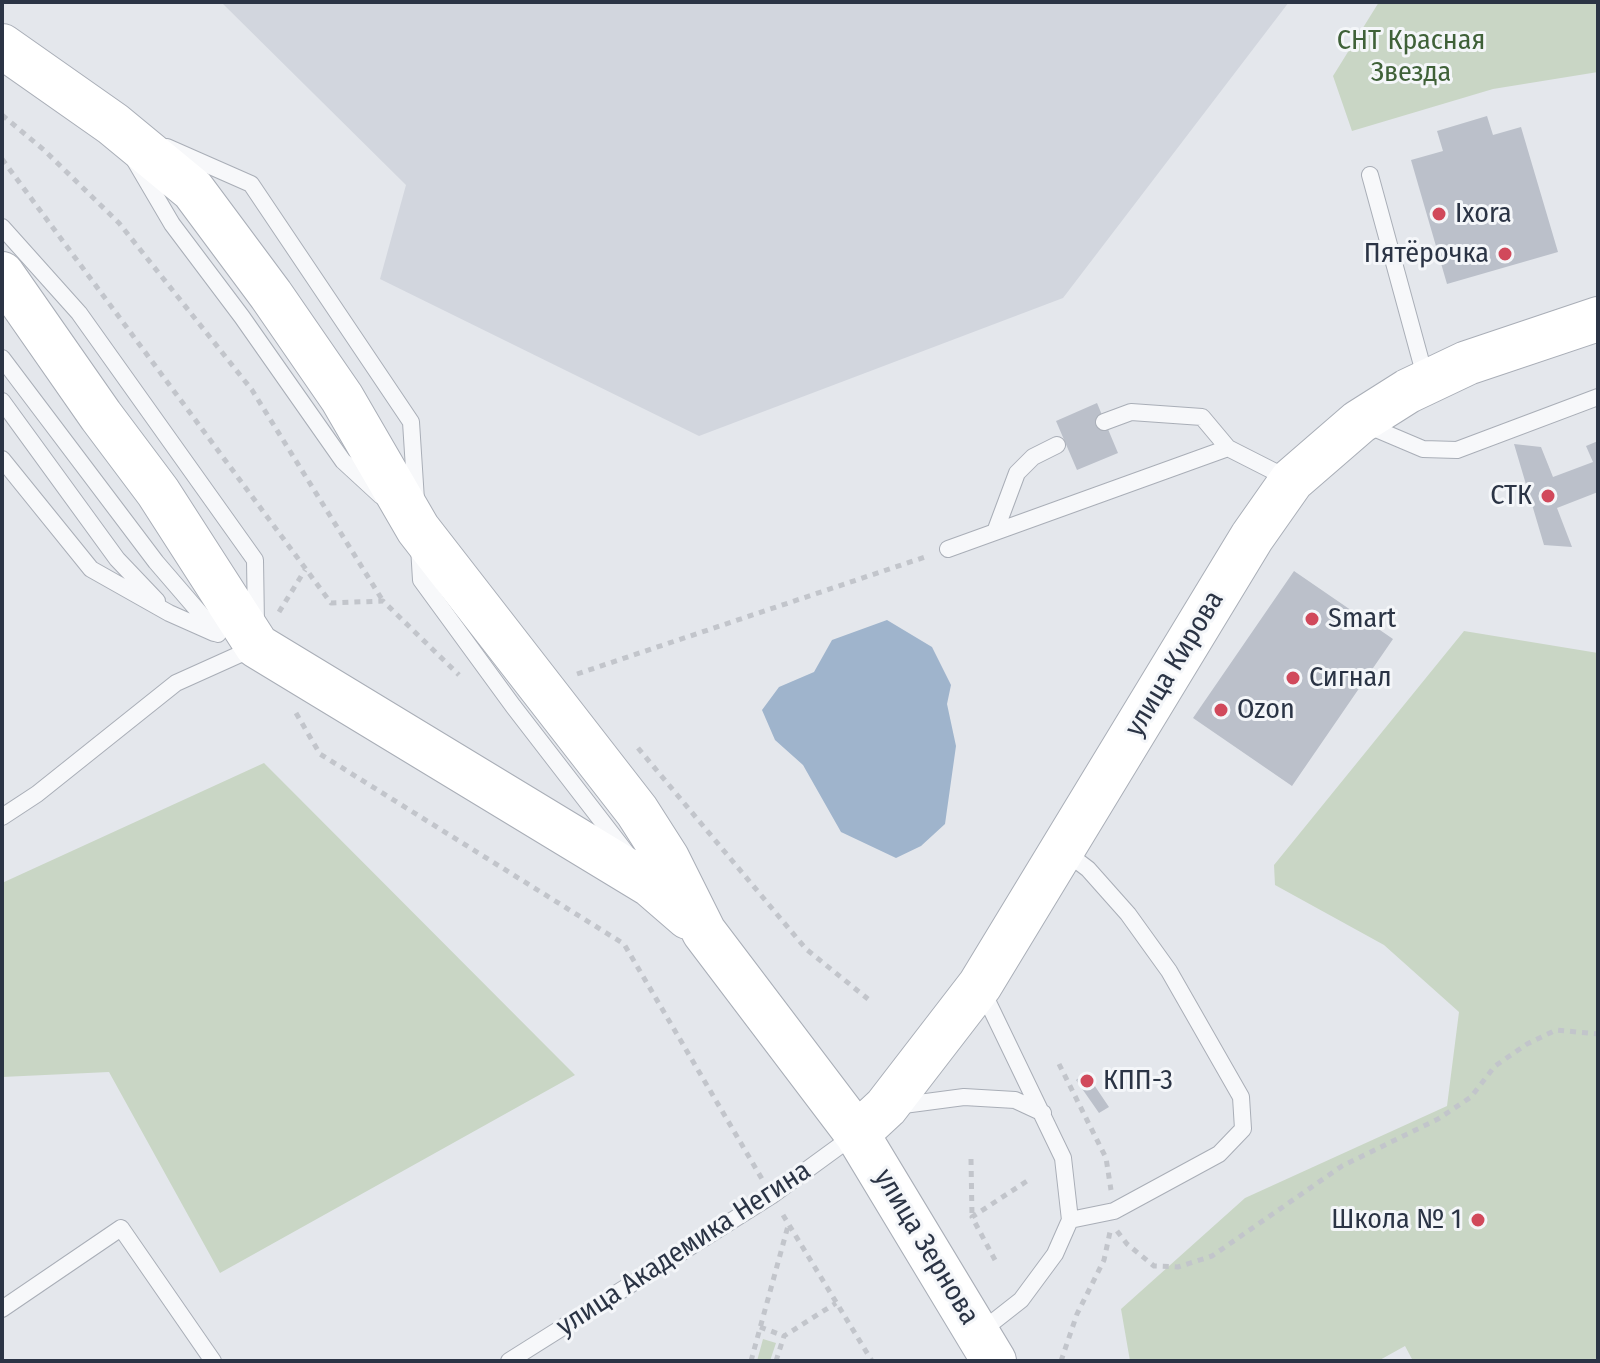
<!DOCTYPE html>
<html>
<head>
<meta charset="utf-8">
<style>
	body { margin:0 }
	#map { position:relative; width:1600px; height:1363px; overflow:hidden; background:#e4e7ec; font-family:"Fira Sans Condensed",sans-serif }
	canvas { display:block }
	.frame { position:absolute; inset:0; border:4px solid #2b3445; pointer-events:none }
</style>
</head>
<body>
<div id="map">
<canvas width="1600" height="1363"></canvas>
<div class="frame"></div>
</div>
<script>
const c = document.querySelector('canvas').getContext('2d');
c.lineJoin = 'round';
function fill(path, color) { c.fillStyle = color; c.fill(path, 'evenodd'); }
const toPath = rows => new Path2D(rows.map(r => 'M' + r).join(''));
function trace(path, color, width, dash) { c.strokeStyle = color; c.lineWidth = width; c.lineCap = dash ? 'butt' : 'round'; c.setLineDash(dash || []); c.stroke(path); }
function write(font, color, halo, rows, align = 'center') {
  c.font = font + ' "Fira Sans Condensed",sans-serif'; c.lineWidth = 6; c.setLineDash([]); c.textBaseline = 'middle'; c.strokeStyle = halo; c.fillStyle = color; for (const [text, x, y, turn = 0] of rows) {
    c.save(); c.translate(x, y); c.rotate((+turn || 0) * Math.PI / 180); c.textAlign = isNaN(turn) ? turn : align; if (halo) c.strokeText(text, 0, 0); c.fillText(text, 0, 0); c.restore();
  }
}
const built = toPath([
	[221,2,1289,2,1063,298,699,436,380,279,406,185]
]);
const green = toPath([
	[1379,2,1598,2,1598,72,1493,89,1352,131,1333,76],
	[1464,631,1598,653,1598,1361,1413,1361,1405,1346,1378,1361,1130,1361,1121,1309,1245,1198,1447,1106,1459,1012,1384,945,1275,885,1274,865],
	[264,763,575,1075,220,1273,109,1072,2,1077,2,883],
	[763,1339,776,1343,770,1361,757,1361]
]);
const water = toPath([
	[887,620,932,647,951,685,947,704,956,746,945,824,921,846,896,858,841,832,803,765,775,740,762,710,779,687,814,672,832,640]
]);
const building = toPath([
	[1487,116,1493,135,1521,127,1558,252,1447,284,1411,160,1443,151,1437,131],
	[1097,403,1118,453,1077,470,1056,421],
	[1598,441,1598,492,1557,508,1572,547,1544,545,1514,444,1541,447,1553,477,1593,462,1586,446],
	[1294,571,1393,639,1292,786,1193,718],
	[1086,1073,1109,1107,1099,1113,1076,1080]
]);
const path = toPath([
	[2,115,44,150,119,223,252,390,383,601],
	[2,159,331,603,383,601,459,675],
	[279,612,305,570],
	[577,674,928,556],
	[296,713,320,754,624,944,762,1179],
	[638,748,806,949,868,999],
	[1059,1064,1106,1158,1111,1190],
	[971,1159,972,1216],
	[783,1215,872,1361],
	[1117,1231,1127,1244,1154,1266,1178,1267,1212,1256,1342,1166,1438,1119,1471,1097,1495,1066,1527,1044,1556,1030,1598,1034],
	[995,1260,972,1217,1027,1181],
	[760,1327,784,1336],
	[751,1361,788,1226],
	[776,1361,784,1336,836,1303],
	[1061,1361,1077,1314,1104,1260,1110,1232]
]);
const lane = toPath([
	[167,147,251,184,411,422,416,500],
	[135,161,172,224,242,317,343,461,381,496],
	[1370,175,1426,380],
	[2,227,79,313,255,560,256,624],
	[2,358,156,562,218,634],
	[2,401,117,559,157,601],
	[1104,422,1131,412,1202,417,1228,448],
	[1364,424,1423,449,1457,450,1598,397],
	[2,459,91,569,169,613,214,633],
	[995,532,1017,473,1033,457,1057,445],
	[419,547,421,580,513,706,628,855],
	[948,549,1228,448,1291,480],
	[2,817,37,794,176,683,256,647],
	[1063,850,1088,869,1128,914,1169,971,1241,1097,1243,1129,1219,1154,1114,1211,1070,1220],
	[896,1106,964,1097,1015,1100,1043,1113],
	[2,1309,121,1228,213,1361],
	[979,1333,1021,1300,1055,1254,1070,1220,1063,1158,982,990],
	[509,1361,771,1196,856,1134]
]);
const secondary = toPath([
	[2,46,113,124,193,190,271,295,342,398,418,529,637,811,667,858,704,932,857,1134,994,1361],
	[2,274,101,416,158,492,257,646,651,885,688,917],
	[857,1134,886,1107,980,985,1252,537,1292,480,1359,422,1408,391,1467,363,1598,319]
]);
const markers = [
	[1439,214,8,"#d1495b"],
	[1505,254,8,"#d1495b"],
	[1548,496,8,"#d1495b"],
	[1312,619,8,"#d1495b"],
	[1293,678,8,"#d1495b"],
	[1221,710,8,"#d1495b"],
	[1087,1081,8,"#d1495b"],
	[1478,1220,8,"#d1495b"]
];
const parkNames = [
	["СНТ Красная",1411,41],
	["Звезда",1411,73]
];
const poiNames = [
	["Ixora",1455,214],
	["Пятёрочка",1489,254,"right"],
	["СТК",1532,496,"right"],
	["Smart",1328,619],
	["Сигнал",1309,678],
	["Ozon",1237,710],
	["КПП-3",1103,1081],
	["Школа № 1",1462,1220,"right"]
];
const streetNames = [
	["улица Кирова",1175,664,-59],
	["улица Зернова",926,1247,59],
	["улица Академика Негина",684,1249,-33]
];
fill(built, '#d2d6de');
fill(green, '#c9d6c5');
fill(water, '#9fb4cc');
fill(building, '#bbc0ca');
trace(lane, '#a9aeb7', 18);
trace(secondary, '#a9aeb7', 46);
trace(path, '#c2c5cb', 5, [6, 6]);
trace(lane, '#f7f8fa', 16);
trace(secondary, '#fff', 44);
for (const [x, y, r, color] of markers) { const dot = new Path2D(); dot.arc(x, y, r, 0, 2 * Math.PI); c.fillStyle = color; c.fill(dot); trace(dot, '#f4f6f9', 3); }
write('28px', '#3f6138', '#f4f6f9', parkNames);
write('28px', '#2b3445', '#f4f6f9', poiNames, 'left');
write('28px', '#2b3445', '#f4f6f9', streetNames);
</script>
</body>
</html>
